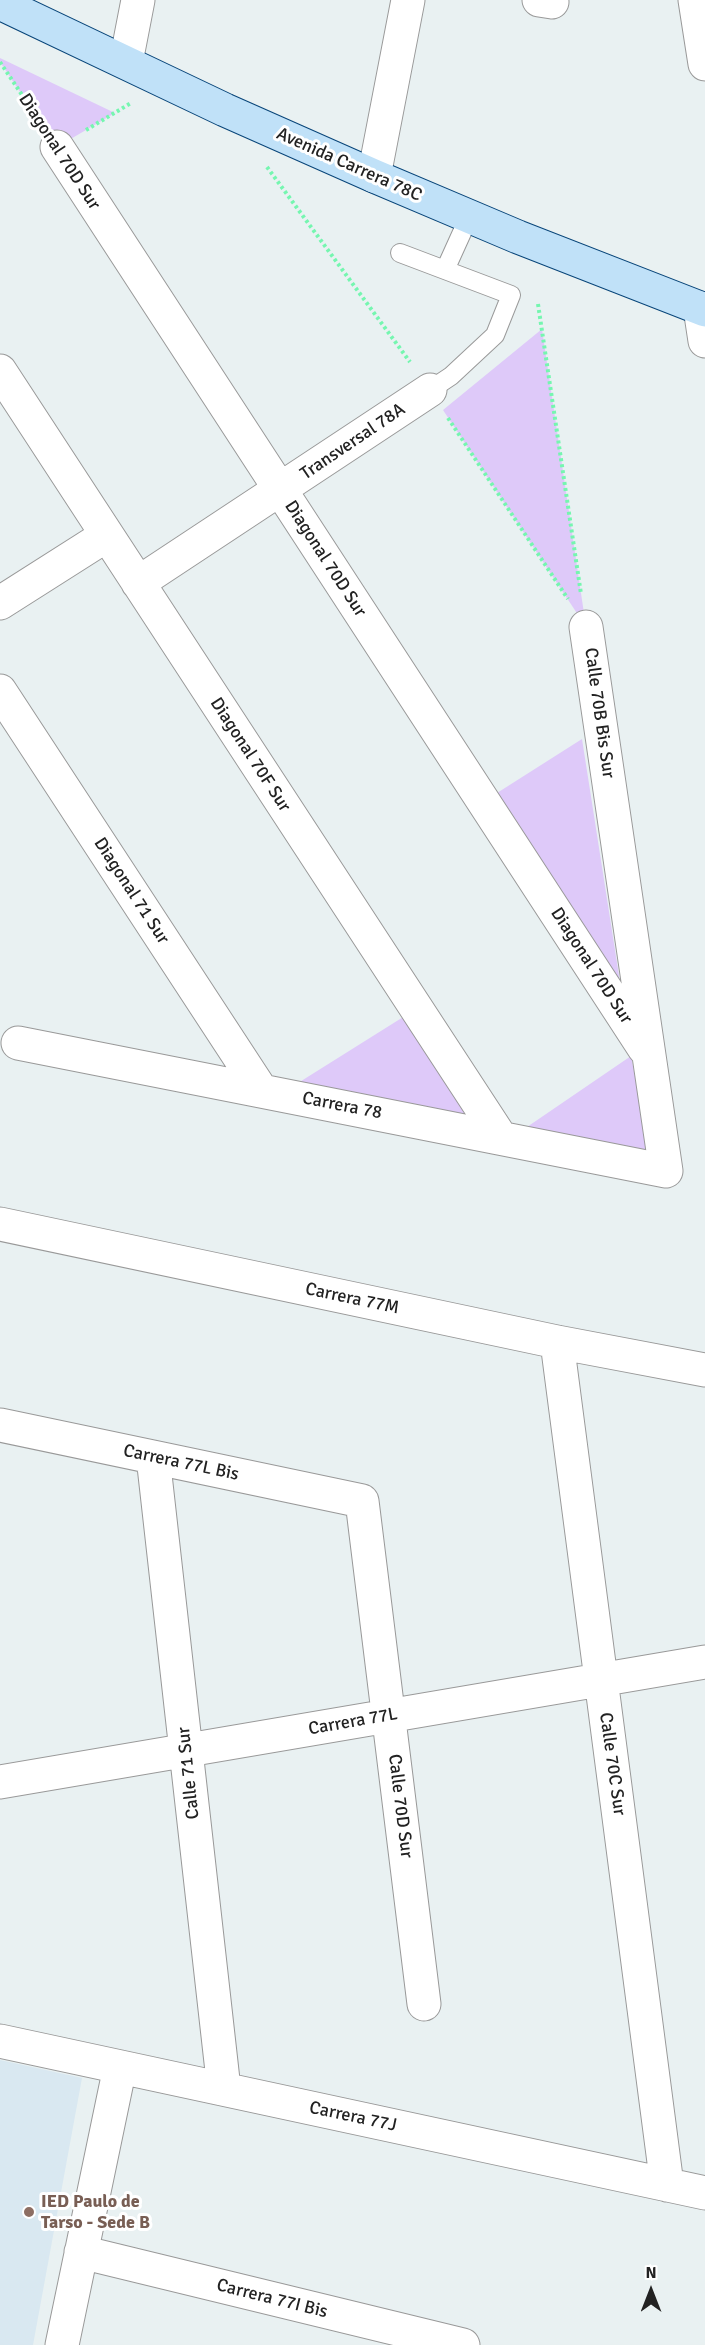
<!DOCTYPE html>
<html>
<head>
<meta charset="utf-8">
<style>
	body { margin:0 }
	#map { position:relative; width:705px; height:2345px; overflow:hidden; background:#e9f1f2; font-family:Signika,sans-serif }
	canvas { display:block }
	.north { position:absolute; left:621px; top:2261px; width:60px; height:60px; -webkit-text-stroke:4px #fff; paint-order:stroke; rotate:0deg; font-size:16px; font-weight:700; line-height:24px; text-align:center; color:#222 }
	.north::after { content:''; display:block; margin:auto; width:21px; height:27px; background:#222; clip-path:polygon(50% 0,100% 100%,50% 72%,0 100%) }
</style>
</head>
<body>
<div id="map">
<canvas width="705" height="2345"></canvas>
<div class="north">N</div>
</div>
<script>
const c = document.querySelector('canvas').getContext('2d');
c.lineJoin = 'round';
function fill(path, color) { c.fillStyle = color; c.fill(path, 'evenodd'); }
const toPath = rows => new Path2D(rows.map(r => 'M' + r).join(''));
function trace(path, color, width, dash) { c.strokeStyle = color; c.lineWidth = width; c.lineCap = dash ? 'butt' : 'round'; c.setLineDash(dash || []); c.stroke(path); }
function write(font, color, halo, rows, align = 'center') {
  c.font = font + ' Signika,sans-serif'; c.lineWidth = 6; c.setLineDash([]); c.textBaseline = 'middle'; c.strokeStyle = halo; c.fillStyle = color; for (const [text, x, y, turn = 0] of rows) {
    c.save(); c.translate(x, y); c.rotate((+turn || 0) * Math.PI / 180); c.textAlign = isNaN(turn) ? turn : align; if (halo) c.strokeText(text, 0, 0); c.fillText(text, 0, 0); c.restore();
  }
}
const education = toPath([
	[0,2060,82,2078,33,2345,0,2345]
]);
const park = toPath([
	[0,58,115,113,57,147,0,62],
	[542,329,586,627,443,410],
	[582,739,622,995,497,793],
	[408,1014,477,1123,298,1083],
	[631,1056,650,1153,527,1127]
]);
const path = toPath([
	[0,62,38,119],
	[86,130,131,103],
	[267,167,410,362],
	[538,304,581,594],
	[448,418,568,599]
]);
const lane = toPath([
	[400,253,511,295,495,335,451,376,430,390],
	[445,270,469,217]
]);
const street = toPath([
	[539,0,552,2],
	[695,0,705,64],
	[126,62,138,0],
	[57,147,644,1048],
	[374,176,408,0],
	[700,308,705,341],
	[0,371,501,1138],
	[138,583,430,390],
	[0,603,107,535],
	[0,691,261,1090],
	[18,1043,666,1171,586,627],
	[0,1224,557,1342,705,1370],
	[557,1342,667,2185],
	[0,1425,362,1501,424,2004],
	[153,1457,224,2089],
	[0,1782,705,1662],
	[0,2041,705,2193],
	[81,2252,463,2345],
	[62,2345,120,2067]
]);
const secondary = toPath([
	[0,3,225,110,374,176,518,237,705,310]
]);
const markers = [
	[29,2212,6,"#8d6e63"]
];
const streetNames = [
	["Diagonal 70D Sur",59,152,57],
	["Avenida Carrera 78C",349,165,24],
	["Transversal 78A",353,442,-34],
	["Diagonal 70D Sur",325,559,57],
	["Calle 70B Bis Sur",599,713,82],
	["Diagonal 70F Sur",250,755,57],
	["Diagonal 71 Sur",131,891,57],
	["Diagonal 70D Sur",591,966,57],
	["Carrera 78",342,1106,11],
	["Carrera 77M",352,1299,12],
	["Carrera 77L Bis",181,1463,12],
	["Carrera 77L",353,1722,-10],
	["Calle 70C Sur",612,1764,82],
	["Calle 71 Sur",189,1773,-96],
	["Calle 70D Sur",400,1806,83],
	["Carrera 77J",353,2117,12],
	["Carrera 77I Bis",272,2299,14]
];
const educationNames = [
	["IED Paulo de",41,2202],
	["Tarso - Sede B",41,2223]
];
fill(education, '#d9e8f1');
fill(park, '#dec9f9');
trace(lane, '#999', 20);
trace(street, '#999', 35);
trace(secondary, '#084579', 35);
trace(path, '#75f6b0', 4, [3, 3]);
trace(lane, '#fff', 18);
trace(street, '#fff', 33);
trace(secondary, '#c0e1f8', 33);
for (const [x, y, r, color] of markers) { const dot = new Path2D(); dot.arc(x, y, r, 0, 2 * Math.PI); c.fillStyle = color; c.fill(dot); trace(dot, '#fff', 2); }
write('18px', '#222', '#fff', streetNames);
write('bold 18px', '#785e54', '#fff', educationNames, 'left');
</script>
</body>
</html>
